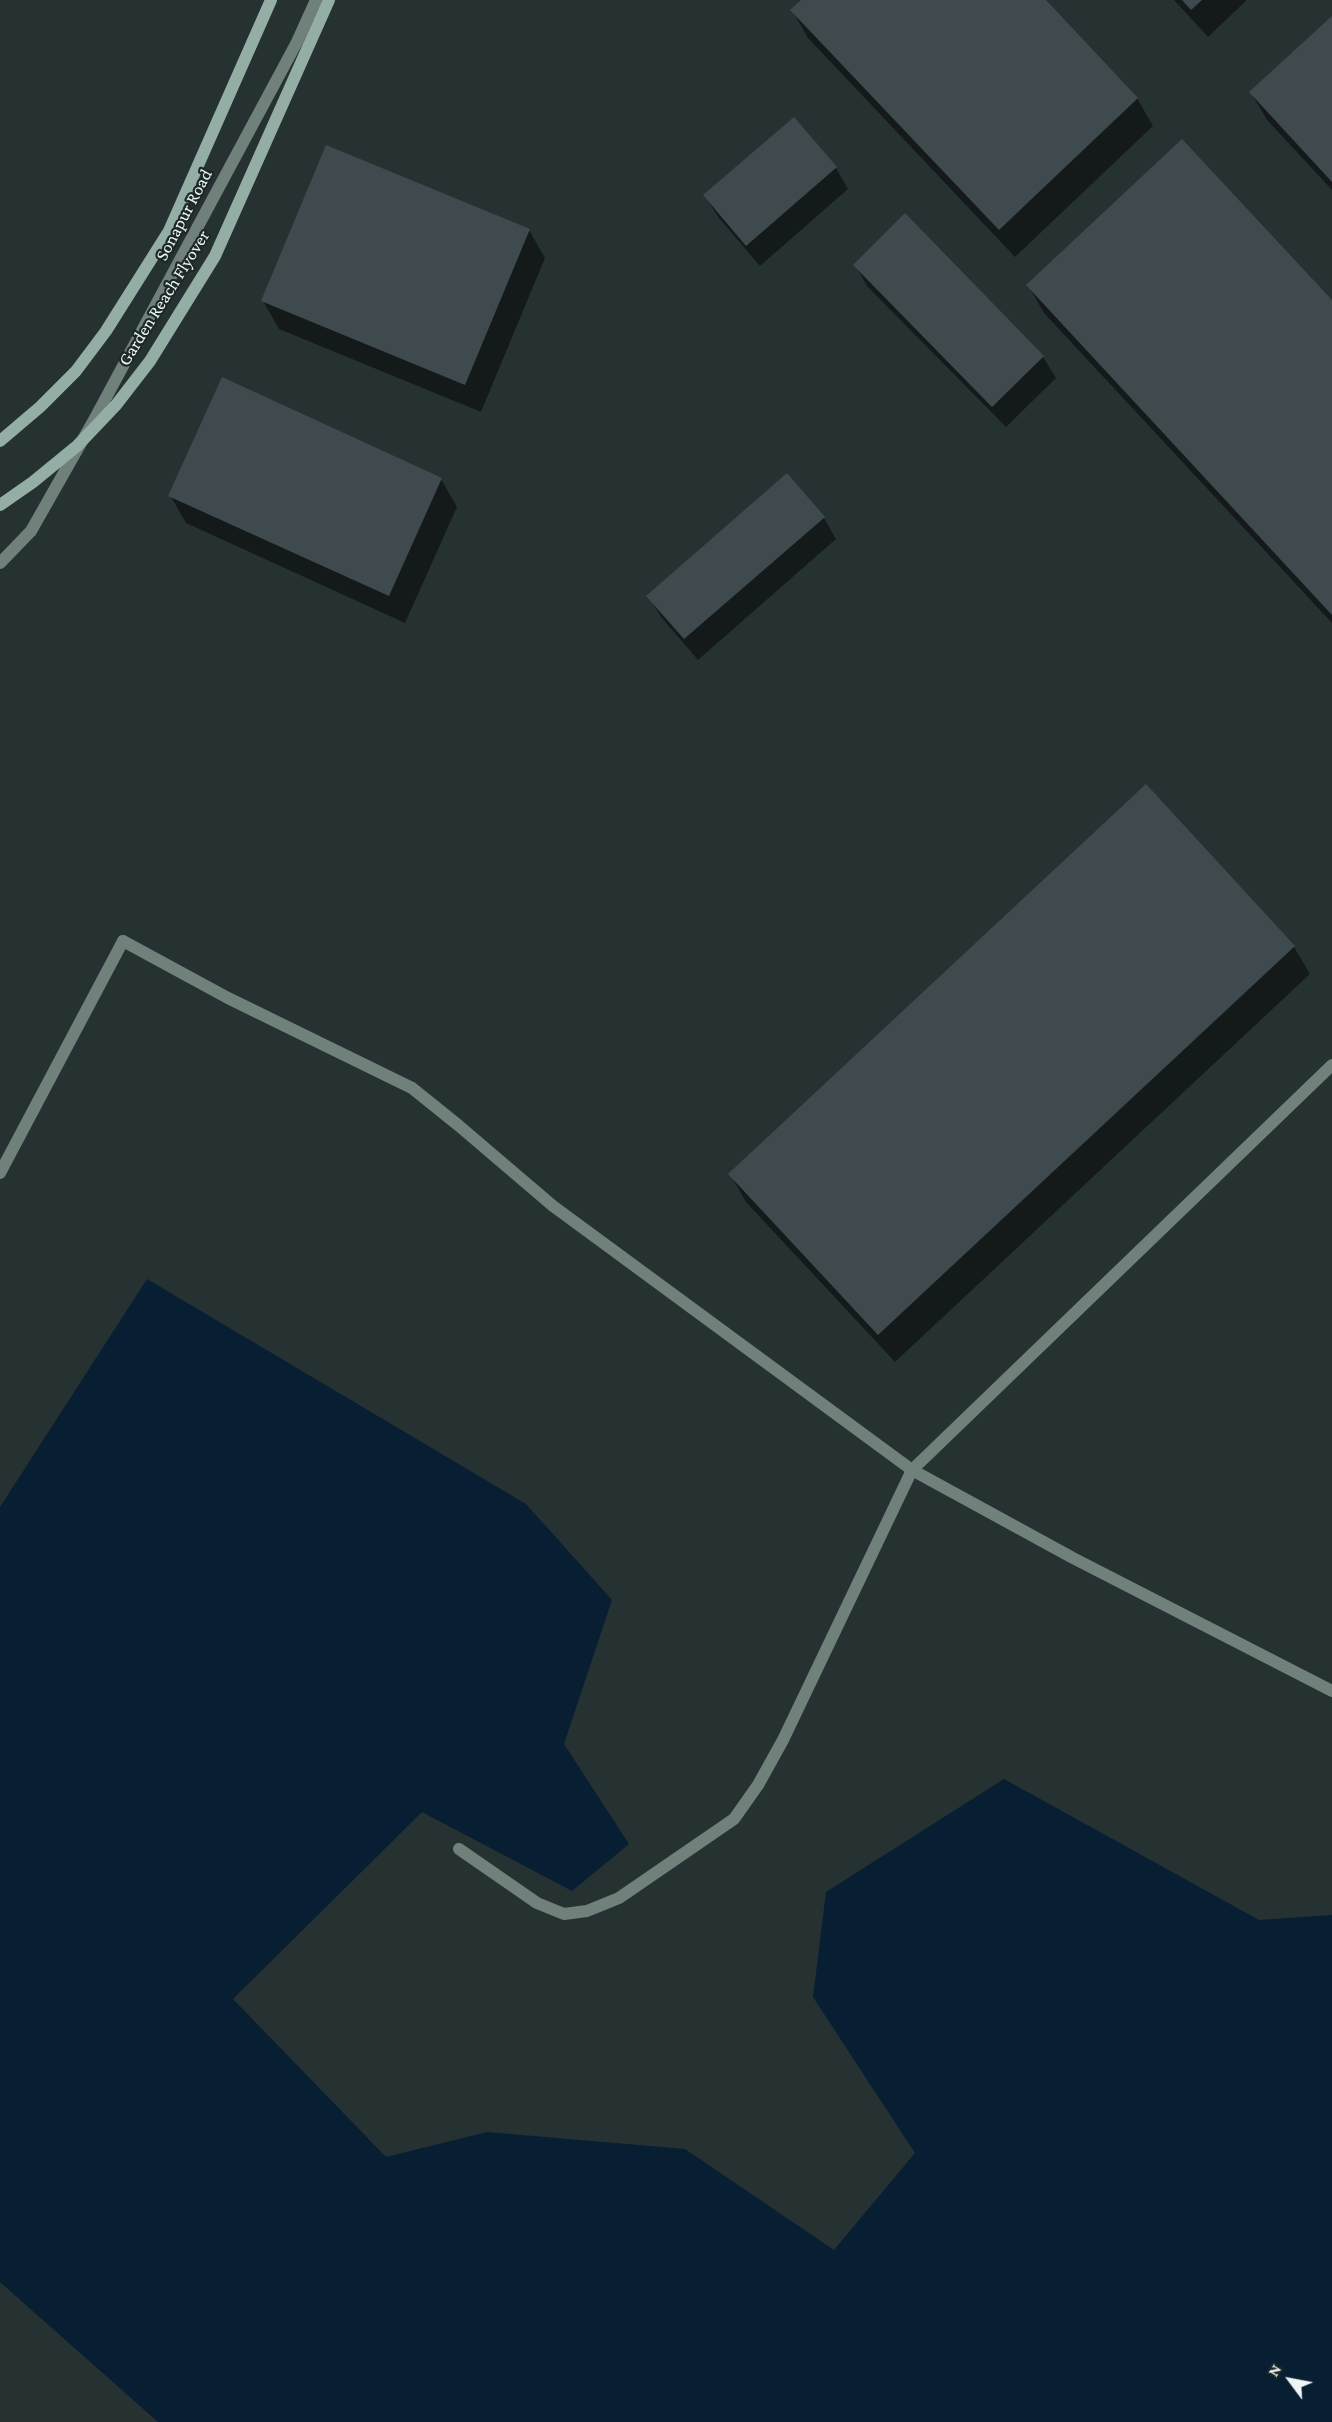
<!DOCTYPE html>
<html>
<head>
<meta charset="utf-8">
<style>
	body { margin:0 }
	#map { position:relative; width:1332px; height:2422px; overflow:hidden; background:#263232; font-family:"Crimson Pro",serif }
	canvas { display:block }
	.north { position:absolute; left:1260px; top:2350px; width:60px; height:60px; -webkit-text-stroke:4px #1d2828; paint-order:stroke; rotate:302deg; font-size:16px; font-weight:700; line-height:24px; text-align:center; color:#edf5f5 }
	.north::after { content:''; display:block; margin:auto; width:21px; height:27px; background:#edf5f5; clip-path:polygon(50% 0,100% 100%,50% 72%,0 100%) }
</style>
</head>
<body>
<div id="map">
<canvas width="1332" height="2422"></canvas>
<div class="north">N</div>
</div>
<script>
const c = document.querySelector('canvas').getContext('2d');
c.lineJoin = 'round';
function fill(path, color) { c.fillStyle = color; c.fill(path, 'evenodd'); }
const toPath = rows => new Path2D(rows.map(r => 'M' + r).join(''));
function trace(path, color, width, dash) { c.strokeStyle = color; c.lineWidth = width; c.lineCap = dash ? 'butt' : 'round'; c.setLineDash(dash || []); c.stroke(path); }
function write(font, color, halo, rows, align = 'center') {
  c.font = font + ' "Crimson Pro",serif'; c.lineWidth = 4.5; c.setLineDash([]); c.textBaseline = 'middle'; c.strokeStyle = halo; c.fillStyle = color; for (const [text, x, y, turn = 0] of rows) {
    c.save(); c.translate(x, y); c.rotate((+turn || 0) * Math.PI / 180); c.textAlign = isNaN(turn) ? turn : align; if (halo) c.strokeText(text, 0, 0); c.fillText(text, 0, 0); c.restore();
  }
}
const water = toPath([
	[147,1279,526,1504,612,1600,564,1744,629,1844,572,1891,422,1812,233,1999,386,2157,487,2132,685,2149,834,2250,915,2153,813,1997,826,1892,1004,1779,1259,1920,1332,1915,1332,2422,158,2422,0,2282,0,1507]
]);
const shadow = toPath([
	[803,0,1044,0,1137,98,1153,126,1015,257,808,38,792,10],
	[1174,0,1247,0,1208,37],
	[1332,18,1332,190,1267,120,1251,93],
	[836,168,848,189,760,266,718,217,705,196],
	[529,230,545,258,481,412,279,329,263,301],
	[855,265,1043,357,1056,378,1006,427,867,286],
	[1028,285,1332,302,1332,623,1044,313],
	[441,479,457,507,405,623,186,523,170,495],
	[824,518,836,539,698,660,661,617,648,596],
	[1294,947,1310,974,895,1362,746,1202,730,1174]
]);
const building = toPath([
	[801,0,1046,0,1138,98,999,230,790,10],
	[1182,0,1202,0,1191,10],
	[1332,16,1332,182,1249,92],
	[794,117,837,167,746,246,703,195],
	[1182,139,1332,300,1332,615,1026,285],
	[326,145,530,229,465,385,261,301],
	[905,213,1044,356,992,407,853,265],
	[222,377,442,478,389,596,168,496],
	[787,473,825,517,684,639,646,596],
	[1146,784,1295,946,878,1335,728,1174]
]);
const service = toPath([
	[0,1173,123,941],
	[912,1470,1332,1065]
]);
const minor = toPath([
	[123,941,228,998,412,1088,458,1125,553,1206,912,1470,1073,1558,1332,1691],
	[459,1849,537,1903,564,1914,587,1911,619,1898,734,1819,758,1785,783,1740,912,1470]
]);
const tertiary = toPath([
	[0,563,31,531,94,420,297,42,316,0]
]);
const secondary = toPath([
	[0,441,40,407,76,371,106,331,169,231,271,0]
]);
const secondaryBridge = toPath([
	[0,505,33,482,77,446,116,405,150,361,215,256,329,0]
]);
const streetNames = [
	["Sonapur Road",184,215,-62],
	["Garden Reach Flyover",164,298,-58]
];
fill(water, '#081e32');
fill(shadow, '#0007');
fill(building, '#3f4a4f');
trace(service, '#70807b', 12);
trace(minor, '#70807b', 12);
trace(tertiary, '#70807b', 12);
trace(secondary, '#94aea5', 12);
trace(secondaryBridge, '#94aea5', 12);
write('18px', '#edf5f5', '#1d2828', streetNames);
</script>
</body>
</html>
